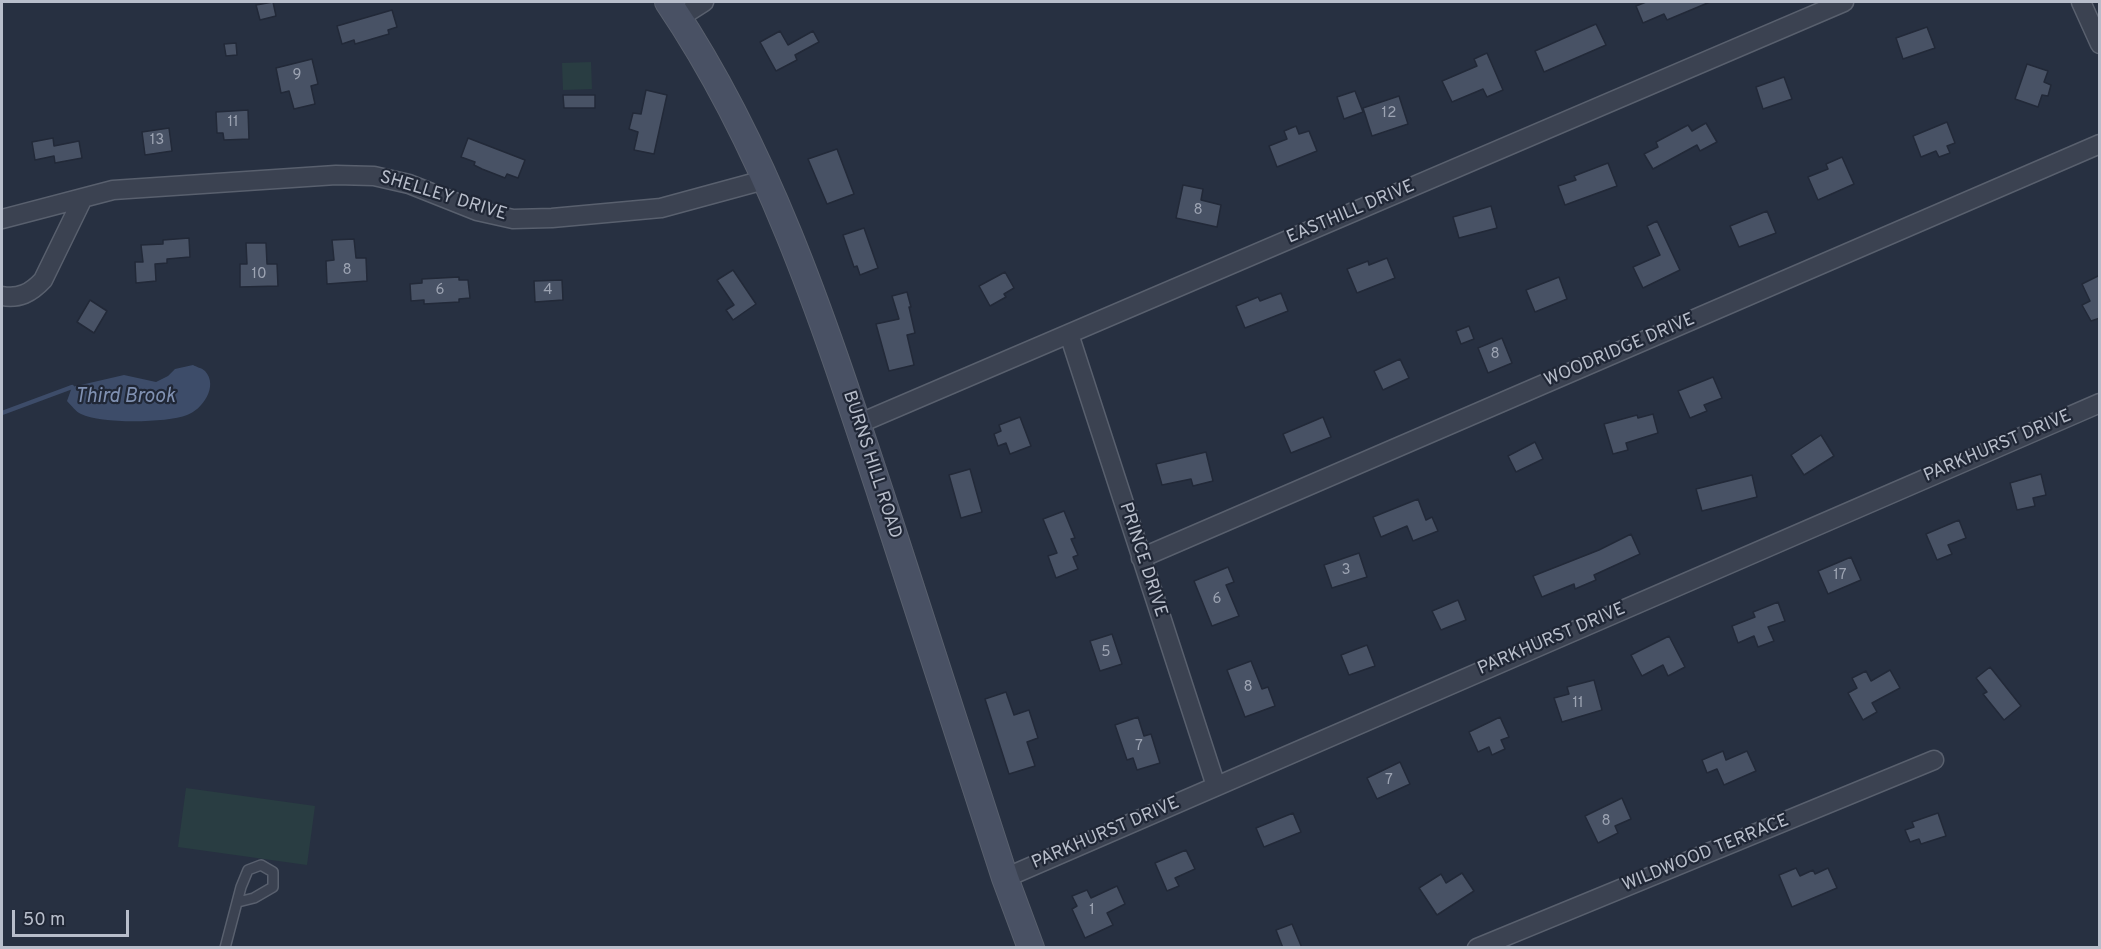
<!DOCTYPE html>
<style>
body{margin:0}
#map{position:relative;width:2101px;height:949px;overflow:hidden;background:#273041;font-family:Overpass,sans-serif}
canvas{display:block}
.frame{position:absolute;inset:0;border:3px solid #b8becb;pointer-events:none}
.scale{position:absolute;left:12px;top:910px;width:117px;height:27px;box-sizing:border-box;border:3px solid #b8becb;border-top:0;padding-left:8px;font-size:18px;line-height:21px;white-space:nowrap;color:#b8becb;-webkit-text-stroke:4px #202736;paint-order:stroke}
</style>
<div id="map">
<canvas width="2101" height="949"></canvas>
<div class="frame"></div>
<div class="scale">50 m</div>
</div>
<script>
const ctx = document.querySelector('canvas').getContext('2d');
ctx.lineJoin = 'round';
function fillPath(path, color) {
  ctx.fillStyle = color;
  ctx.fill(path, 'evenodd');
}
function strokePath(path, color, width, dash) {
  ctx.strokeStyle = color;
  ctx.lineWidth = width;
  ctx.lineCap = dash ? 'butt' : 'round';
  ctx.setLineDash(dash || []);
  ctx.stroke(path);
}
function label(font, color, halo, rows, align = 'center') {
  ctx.font = font + ' Overpass,sans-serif';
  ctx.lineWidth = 4.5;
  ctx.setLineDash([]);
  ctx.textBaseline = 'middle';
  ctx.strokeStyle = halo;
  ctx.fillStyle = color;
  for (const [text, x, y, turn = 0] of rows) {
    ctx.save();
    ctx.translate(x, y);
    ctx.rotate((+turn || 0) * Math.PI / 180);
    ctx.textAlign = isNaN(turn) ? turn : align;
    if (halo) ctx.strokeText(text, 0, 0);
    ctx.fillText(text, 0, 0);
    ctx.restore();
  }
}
const green = new Path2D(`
 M 591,62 L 592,89 L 563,90 L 562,63 Z
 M 186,788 L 315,806 L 307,865 L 178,847 Z`);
const water = new Path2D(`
 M 193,365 C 196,367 202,368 205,371 C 219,386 202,410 187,415 C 166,423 101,424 81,414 C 76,412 71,405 67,401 L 72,387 L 124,375 L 156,382 L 168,376 L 175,369 Z`);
const stream = new Path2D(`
 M 2,413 L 72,387`);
const building = new Path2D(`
 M 273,2 L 276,16 L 260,20 L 256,5 Z
 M 1646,2 L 1710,2 L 1667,20 L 1664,14 L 1643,23 L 1636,6 Z
 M 392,10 L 397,27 L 388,30 L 389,34 L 355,44 L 354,40 L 342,44 L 337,26 Z
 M 1596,24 L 1606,45 L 1544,72 L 1535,51 Z
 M 1927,27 L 1935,48 L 1903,59 L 1896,38 Z
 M 780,31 L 788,45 L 813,31 L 819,42 L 795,55 L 797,60 L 776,71 L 760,42 Z
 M 236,43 L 237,55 L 226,56 L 224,44 Z
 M 1487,53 L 1503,90 L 1487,97 L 1483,89 L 1452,102 L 1442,81 L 1477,66 L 1474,59 Z
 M 312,59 L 318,84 L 311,86 L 315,104 L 294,109 L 289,91 L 281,93 L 276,68 Z
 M 2027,64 L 2048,71 L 2044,82 L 2051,85 L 2048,96 L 2042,95 L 2038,107 L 2015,99 Z
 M 1784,77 L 1792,99 L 1763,109 L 1756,87 Z
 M 646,90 L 667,95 L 654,154 L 634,150 L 638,132 L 629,129 L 633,113 L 641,114 Z
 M 1355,91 L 1363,112 L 1344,119 L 1337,97 Z
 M 563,95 L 595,95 L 595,108 L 564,108 Z
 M 1399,96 L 1408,124 L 1372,136 L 1363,108 Z
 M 248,110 L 249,139 L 224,140 L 223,133 L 217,133 L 216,112 Z
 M 1947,122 L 1955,143 L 1947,146 L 1950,153 L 1939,157 L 1936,151 L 1921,157 L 1913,136 Z
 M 1706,123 L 1717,142 L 1700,151 L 1697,145 L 1653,169 L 1644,154 L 1658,147 L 1656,142 L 1688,125 L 1692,131 Z
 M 1296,126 L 1299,134 L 1309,131 L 1317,151 L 1277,167 L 1269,146 L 1287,139 L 1284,131 Z
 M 169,128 L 172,151 L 145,155 L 142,132 Z
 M 53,138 L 54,146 L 79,141 L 82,158 L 55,163 L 54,156 L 35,160 L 32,142 Z
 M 468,138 L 525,160 L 518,178 L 507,174 L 505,178 L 482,169 L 474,165 L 475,162 L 461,157 Z
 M 837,149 L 854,194 L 827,204 L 808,159 Z
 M 1842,157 L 1854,184 L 1818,200 L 1808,177 L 1828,169 L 1826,164 Z
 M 1608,163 L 1617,186 L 1565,205 L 1558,186 L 1576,180 L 1574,176 Z
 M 1183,185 L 1203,189 L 1201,200 L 1221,205 L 1217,227 L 1176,218 Z
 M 1491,206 L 1497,228 L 1459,238 L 1453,217 Z
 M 1767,211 L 1776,233 L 1739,247 L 1730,226 Z
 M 1657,221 L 1680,270 L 1643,288 L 1633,267 L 1660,255 L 1647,226 Z
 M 864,228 L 878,268 L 860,275 L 857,266 L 854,267 L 843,235 Z
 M 189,238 L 190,257 L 167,259 L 167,263 L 155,264 L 156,281 L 136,283 L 135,262 L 143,262 L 141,245 L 163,244 L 163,240 Z
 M 354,239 L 356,258 L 366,258 L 367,281 L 327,284 L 326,261 L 334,260 L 332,240 Z
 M 246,243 L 266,243 L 267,264 L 277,264 L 278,286 L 240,287 L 240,264 L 247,264 Z
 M 1387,258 L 1395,278 L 1357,293 L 1347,269 L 1368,261 L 1369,265 Z
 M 733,270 L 756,304 L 733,320 L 726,310 L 734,305 L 717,280 Z
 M 1005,272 L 1014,288 L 1004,294 L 1006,297 L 990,306 L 979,286 Z
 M 2100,275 L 2100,318 L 2091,321 L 2082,305 L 2090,301 L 2082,284 Z
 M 459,277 L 459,280 L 468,280 L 470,298 L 459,299 L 459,302 L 424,304 L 424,300 L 411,301 L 410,284 L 422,283 L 422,279 Z
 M 1559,277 L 1567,299 L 1535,312 L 1526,290 Z
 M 562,280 L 563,300 L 535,302 L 534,281 Z
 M 907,292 L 911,307 L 909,307 L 915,333 L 907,335 L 914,365 L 889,371 L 876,324 L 899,319 L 892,296 Z
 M 1281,293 L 1288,311 L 1245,328 L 1236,306 L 1258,297 L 1260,301 Z
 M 90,300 L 107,311 L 94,333 L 77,322 Z
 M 1469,326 L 1474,339 L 1461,344 L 1456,331 Z
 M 1502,338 L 1512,363 L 1488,373 L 1478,348 Z
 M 1400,359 L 1409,378 L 1383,390 L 1374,371 Z
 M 1713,377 L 1722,398 L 1704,405 L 1707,411 L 1690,418 L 1678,391 Z
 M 1653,414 L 1658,433 L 1626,443 L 1628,450 L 1613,454 L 1604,424 L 1637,415 L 1638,418 Z
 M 1020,417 L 1031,446 L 1010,454 L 1006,443 L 998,446 L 994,434 L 1001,431 L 999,425 Z
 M 1323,417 L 1331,437 L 1291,453 L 1283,434 Z
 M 1821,435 L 1834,456 L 1804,475 L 1791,455 Z
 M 1535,442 L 1543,459 L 1516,472 L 1508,456 Z
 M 1206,452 L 1213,481 L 1193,486 L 1191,479 L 1162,485 L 1156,464 Z
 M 970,469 L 982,512 L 961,518 L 949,475 Z
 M 2041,474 L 2046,495 L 2033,498 L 2035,506 L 2017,510 L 2010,483 Z
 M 1752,475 L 1757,497 L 1702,511 L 1696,489 Z
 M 1418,499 L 1426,520 L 1432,517 L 1438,531 L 1413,541 L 1407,526 L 1381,537 L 1373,517 Z
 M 1064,511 L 1075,538 L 1071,539 L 1078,555 L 1073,557 L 1078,569 L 1056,578 L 1048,556 L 1057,553 L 1043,519 Z
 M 1959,520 L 1966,538 L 1948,545 L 1952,554 L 1937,560 L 1926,534 Z
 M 1631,534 L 1640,554 L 1594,575 L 1596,580 L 1575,589 L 1574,584 L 1542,597 L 1533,576 L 1599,550 Z
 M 1359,553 L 1367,577 L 1332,588 L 1324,565 Z
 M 1851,557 L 1861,580 L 1828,594 L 1818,571 Z
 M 1228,567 L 1234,582 L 1226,585 L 1239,616 L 1212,626 L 1194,581 Z
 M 1458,600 L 1466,620 L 1441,630 L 1432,611 Z
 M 1778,602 L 1785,621 L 1768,627 L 1774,641 L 1758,647 L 1754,636 L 1738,643 L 1732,626 L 1755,617 L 1753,612 Z
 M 1112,634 L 1122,664 L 1100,671 L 1090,641 Z
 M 1669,636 L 1685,667 L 1668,676 L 1663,665 L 1642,676 L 1631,655 Z
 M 1367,645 L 1375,666 L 1349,675 L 1341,655 Z
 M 1251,661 L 1262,689 L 1268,687 L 1275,706 L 1245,717 L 1227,670 Z
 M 1990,667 L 2021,706 L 2004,720 L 1983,694 L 1987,692 L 1976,678 Z
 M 1890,670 L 1900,688 L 1872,703 L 1877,712 L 1863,720 L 1848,693 L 1857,688 L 1852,678 L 1866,671 L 1871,681 Z
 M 1594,680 L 1602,710 L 1562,722 L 1554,698 L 1569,694 L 1567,687 Z
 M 1006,692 L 1014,715 L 1029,710 L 1038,738 L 1027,742 L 1035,766 L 1009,774 L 985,699 Z
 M 1138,717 L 1144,736 L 1151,734 L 1160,763 L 1137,770 L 1133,758 L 1127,760 L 1115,725 Z
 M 1500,717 L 1509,737 L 1501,740 L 1505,749 L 1492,755 L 1489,747 L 1478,752 L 1469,732 Z
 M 1723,751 L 1726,760 L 1747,751 L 1756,771 L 1724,785 L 1717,769 L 1707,773 L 1702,760 Z
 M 1400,762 L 1410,784 L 1377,799 L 1367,778 Z
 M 1622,798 L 1631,819 L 1615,826 L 1618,833 L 1598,843 L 1585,816 Z
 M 1293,813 L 1301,832 L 1264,847 L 1256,828 Z
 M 1938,813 L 1946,836 L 1921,844 L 1919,839 L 1910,842 L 1905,830 L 1914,827 L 1912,822 Z
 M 1186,850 L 1195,869 L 1175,878 L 1179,886 L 1167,891 L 1155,863 Z
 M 1796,868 L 1800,876 L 1813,870 L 1815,874 L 1828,868 L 1837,888 L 1792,907 L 1779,875 Z
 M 1462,873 L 1474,891 L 1437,915 L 1419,888 L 1441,874 L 1446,883 Z
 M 1117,886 L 1125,904 L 1107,913 L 1113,925 L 1085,938 L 1072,909 L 1077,906 L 1072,896 L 1087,890 L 1091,898 Z
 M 1292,924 L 1302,948 L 1283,948 L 1276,930 Z`);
const lane = new Path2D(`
 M 225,948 L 241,887 L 248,870 L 261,865 L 273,872 L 273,887 L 254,898 L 238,902`);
const street = new Path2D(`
 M 2081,2 L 2100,44
 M 679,18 L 704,2
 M 2,219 L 113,190 L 336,175 L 374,176 L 409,184 L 477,211 L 513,219 L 552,218 L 661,208 L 764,180
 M 2,296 C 19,299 31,293 43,280 L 83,198
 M 1069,334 L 1216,786
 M 858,424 L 1844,2
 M 1141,558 L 2100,144
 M 1005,878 L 2100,403
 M 1477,948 L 1934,760`);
const secondary = new Path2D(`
 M 668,2 C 769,151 825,325 881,495 C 922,623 964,750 1005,878 L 1031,948`);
const numberNames = [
 ["9",297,76],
 ["12",1389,114],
 ["11",233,123],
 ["13",157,141],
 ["8",1198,211],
 ["8",347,271],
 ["10",259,275],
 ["6",440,291],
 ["4",548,291],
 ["8",1495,355],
 ["3",1346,571],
 ["17",1840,576],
 ["6",1217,600],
 ["5",1106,653],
 ["8",1248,688],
 ["11",1578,704],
 ["7",1139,747],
 ["7",1389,781],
 ["8",1606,822],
 ["1",1092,911]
];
const streetNames = [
 ["SHELLEY DRIVE",443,197,17],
 ["EASTHILL DRIVE",1351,213,-23],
 ["WOODRIDGE DRIVE",1620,351,-23],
 ["PARKHURST DRIVE",1998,447,-23],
 ["BURNS HILL ROAD",871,465,72],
 ["PRINCE DRIVE",1142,560,72],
 ["PARKHURST DRIVE",1552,640,-23],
 ["PARKHURST DRIVE",1106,834,-23],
 ["WILDWOOD TERRACE",1706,854,-22]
];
const waterNames = [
 ["Third Brook",125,398]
];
fillPath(green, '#293d42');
fillPath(water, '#3d4c69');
strokePath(stream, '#3d4c69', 4.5);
fillPath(building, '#485265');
strokePath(building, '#222938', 1.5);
strokePath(lane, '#59606e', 12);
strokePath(street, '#59606e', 21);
strokePath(secondary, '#59606e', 28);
strokePath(lane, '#3b4251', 9);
strokePath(street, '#3b4251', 18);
strokePath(secondary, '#495164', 26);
label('15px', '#9ca3b2', null, numberNames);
label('18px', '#b8becb', '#202736', streetNames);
label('italic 20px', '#8091b2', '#202736', waterNames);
</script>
